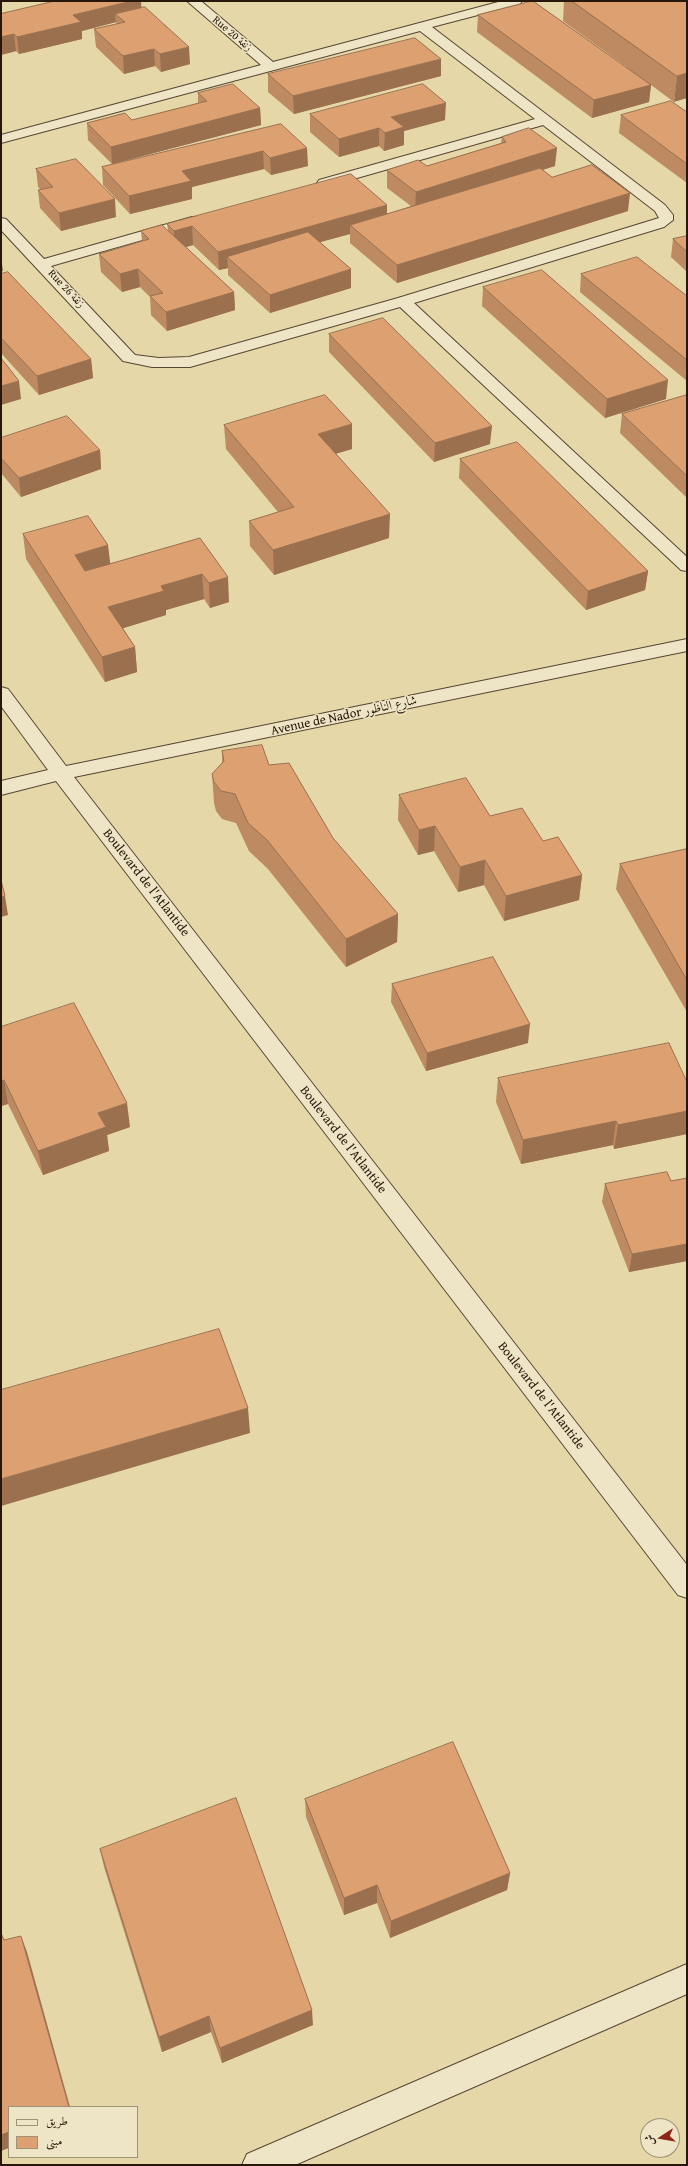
<!DOCTYPE html>
<meta charset="utf-8">
<style>
body{margin:0}
#map{position:relative;width:688px;height:2166px;overflow:hidden;background:#e5d7a8;font-family:"Gentium Book Plus",Amiri,serif}
canvas{display:block}
.frame{position:absolute;inset:0;border:2px solid #27160a;pointer-events:none}
.legend{position:absolute;left:8px;top:2106px;width:130px;height:52px;box-sizing:border-box;background:#eee5c6;border:1px solid #9e927b;margin:0;padding:5px 7px;list-style:none;font-size:12px;color:#27160a}
.legend li{display:flex;align-items:center;gap:8px;height:20px}
.legend b{width:20px;border:1px solid #9e927b}
.north{position:absolute;left:640px;top:2118px;width:40px;height:40px;box-sizing:border-box;background:#eee5c6;border:1px solid #9e927b;border-radius:50%;rotate:258deg;font-size:11px;font-weight:700;line-height:16px;text-align:center;color:#27160a}
.north::after{content:'';display:block;margin:auto;width:14px;height:18px;background:#8f2418;clip-path:polygon(50% 0,100% 100%,50% 72%,0 100%)}
</style>
<div id="map">
<canvas width="688" height="2166"></canvas>
<div class="frame"></div>
<ul class="legend">
<li><b style="height:5px;background:#eee5c6"></b>طريق</li>
<li><b style="height:11px;background:#dca071"></b>مبنى</li>
</ul>
<div class="north">ش</div>
</div>
<script>
const ctx = document.querySelector('canvas').getContext('2d');
ctx.lineJoin = 'round';
function strokePath(path, color, width, dash) {
  ctx.strokeStyle = color;
  ctx.lineWidth = width;
  ctx.lineCap = dash ? 'butt' : 'round';
  ctx.setLineDash(dash || []);
  ctx.stroke(path);
}
function fillPath(path, color) {
  ctx.fillStyle = color;
  ctx.fill(path, 'evenodd');
}
function label(font, color, halo, rows, align = 'center') {
  ctx.font = font + ' "Gentium Book Plus",Amiri,serif';
  ctx.lineWidth = 3;
  ctx.setLineDash([]);
  ctx.textBaseline = 'middle';
  ctx.strokeStyle = halo;
  ctx.fillStyle = color;
  for (const [text, x, y, turn = 0] of rows) {
    ctx.save();
    ctx.translate(x, y);
    ctx.rotate((+turn || 0) * Math.PI / 180);
    ctx.textAlign = isNaN(turn) ? turn : align;
    if (halo) ctx.strokeText(text, 0, 0);
    ctx.fillText(text, 0, 0);
    ctx.restore();
  }
}
const minor = new Path2D(`
 M 187,1 L 201,1 L 273,62 L 502,1 L 522,1 L 520,4 L 432,27 L 665,205 L 673,215 L 673,220 L 664,227 L 414,303 L 687,557 L 687,571 L 681,570 L 400,307 L 190,367 L 152,367 L 123,361 L 1,230 L 1,218 L 6,219 L 44,259 L 192,217 L 202,217 L 204,220 L 202,223 L 51,266 L 135,355 L 159,358 L 189,357 L 398,298 L 659,218 L 655,211 L 543,125 L 329,186 L 319,186 L 317,183 L 319,180 L 535,119 L 420,31 L 1,143 L 1,135 L 261,65 Z
 M 687,639 L 687,651 L 74,777 L 687,1565 L 687,1598 L 678,1595 L 56,781 L 1,795 L 1,781 L 48,770 L 1,706 L 1,687 L 8,689 L 66,766 Z
 M 687,1964 L 687,1994 L 295,2165 L 242,2165 L 247,2154 Z`);
const wall = new Path2D(`
 M 55,1 L 141,1 L 141,8 L 190,64 L 161,72 L 155,66 L 124,74 L 96,47 L 94,29 L 116,24 L 116,22 L 82,31 L 82,39 L 19,54 L 16,51 L 1,55 L 1,14 Z
 M 564,1 L 687,1 L 674,102 L 651,85 L 649,102 L 592,118 L 477,32 L 478,15 L 628,68 L 563,21 Z
 M 268,74 L 441,76 L 294,114 L 268,92 Z
 M 198,93 L 260,108 L 261,125 L 112,164 L 88,140 L 87,123 L 132,120 L 198,103 Z
 M 687,112 L 687,183 L 619,133 L 621,115 Z
 M 310,114 L 445,120 L 404,131 L 404,145 L 384,151 L 379,146 L 339,157 L 310,132 Z
 M 281,124 L 308,166 L 271,175 L 264,169 L 192,187 L 192,199 L 130,214 L 103,185 L 102,167 Z
 M 502,137 L 555,166 L 542,170 L 552,177 L 628,211 L 397,283 L 350,243 L 350,234 L 319,242 L 351,269 L 351,288 L 270,313 L 228,275 L 228,268 L 219,270 L 193,245 L 186,247 L 234,292 L 235,310 L 167,331 L 151,315 L 150,297 L 140,287 L 122,292 L 101,272 L 99,254 L 142,241 L 141,231 L 168,230 L 167,224 L 387,214 L 411,206 L 387,188 L 387,170 L 427,166 L 501,143 Z
 M 36,169 L 116,217 L 61,231 L 40,208 L 38,190 L 41,190 L 38,187 Z
 M 687,236 L 687,272 L 671,257 L 673,239 Z
 M 1,274 L 91,359 L 93,378 L 39,395 L 1,353 Z
 M 581,274 L 687,296 L 687,381 L 580,292 Z
 M 483,287 L 666,399 L 605,418 L 482,306 Z
 M 329,334 L 490,444 L 434,462 L 329,352 Z
 M 687,395 L 687,498 L 620,433 L 622,414 Z
 M 224,425 L 352,449 L 335,454 L 389,538 L 274,575 L 250,546 L 249,521 L 278,512 L 226,449 Z
 M 1,438 L 100,450 L 101,469 L 21,497 L 1,473 Z
 M 460,459 L 648,571 L 645,590 L 586,610 L 459,478 Z
 M 23,534 L 110,564 L 200,538 L 229,602 L 210,608 L 204,599 L 166,610 L 166,615 L 123,628 L 135,647 L 137,672 L 105,682 L 26,559 Z
 M 222,751 L 269,765 L 398,914 L 397,942 L 346,967 L 268,869 L 249,851 L 236,823 L 222,819 L 216,811 L 214,803 L 212,774 L 222,763 Z
 M 399,795 L 490,816 L 543,841 L 582,875 L 579,900 L 504,921 L 484,885 L 458,892 L 434,851 L 418,855 L 398,820 Z
 M 687,849 L 687,1012 L 616,889 L 620,864 Z
 M 392,984 L 528,1043 L 426,1071 L 391,1002 Z
 M 1,1027 L 130,1127 L 107,1135 L 109,1151 L 43,1175 L 8,1104 L 1,1106 Z
 M 498,1078 L 687,1082 L 687,1134 L 614,1149 L 613,1145 L 521,1164 L 496,1102 Z
 M 687,1178 L 687,1261 L 629,1272 L 602,1202 L 605,1184 L 671,1181 Z
 M 305,1799 L 510,1873 L 507,1890 L 390,1938 L 377,1903 L 344,1915 L 306,1817 Z
 M 100,1849 L 313,2025 L 222,2063 L 211,2032 L 162,2052 L 104,1867 Z`);
const shadedWall = new Path2D(`
 M 132,1 L 141,1 L 142,16 L 115,14 L 116,22 L 82,31 L 82,39 L 19,54 L 17,37 L 73,15 Z
 M 14,34 L 16,51 L 1,55 L 1,37 Z
 M 189,47 L 190,64 L 161,72 L 160,54 Z
 M 154,49 L 155,66 L 124,74 L 123,56 Z
 M 441,59 L 441,76 L 294,114 L 293,96 Z
 M 687,73 L 687,98 L 674,102 L 677,76 Z
 M 651,85 L 649,102 L 592,118 L 594,100 Z
 M 446,103 L 445,120 L 404,131 L 404,145 L 384,151 L 385,133 L 391,117 Z
 M 260,108 L 261,125 L 112,164 L 111,147 Z
 M 379,128 L 379,146 L 339,157 L 339,139 Z
 M 307,148 L 308,166 L 271,175 L 270,158 Z
 M 557,148 L 555,166 L 415,210 L 416,192 Z
 M 263,151 L 264,169 L 192,187 L 192,199 L 130,214 L 129,196 L 182,171 Z
 M 630,193 L 628,211 L 397,283 L 397,265 Z
 M 115,199 L 116,217 L 61,231 L 59,213 Z
 M 387,205 L 387,223 L 350,225 L 350,234 L 237,265 L 227,257 L 228,268 L 219,270 L 218,252 Z
 M 192,226 L 193,245 L 175,250 L 174,231 Z
 M 1,257 L 3,271 L 1,271 Z
 M 138,269 L 140,287 L 122,292 L 120,274 Z
 M 351,269 L 351,288 L 270,313 L 270,295 Z
 M 234,292 L 235,310 L 167,331 L 166,312 Z
 M 91,359 L 93,378 L 39,395 L 37,376 Z
 M 668,380 L 666,399 L 605,418 L 607,399 Z
 M 19,381 L 21,399 L 1,405 L 1,386 Z
 M 352,424 L 352,449 L 318,459 L 318,434 Z
 M 492,426 L 490,444 L 434,462 L 435,443 Z
 M 100,450 L 101,469 L 21,497 L 19,478 Z
 M 390,514 L 389,538 L 274,575 L 273,550 Z
 M 108,545 L 111,570 L 78,580 L 75,555 Z
 M 648,571 L 645,590 L 586,610 L 588,591 Z
 M 202,574 L 204,599 L 166,610 L 166,615 L 111,632 L 108,607 L 161,586 Z
 M 228,577 L 229,602 L 210,608 L 209,583 Z
 M 135,647 L 137,672 L 105,682 L 102,657 Z
 M 435,826 L 434,851 L 418,855 L 419,830 Z
 M 485,860 L 484,885 L 458,892 L 460,867 Z
 M 582,875 L 579,900 L 504,921 L 506,896 Z
 M 5,896 L 8,915 L 1,917 L 1,897 Z
 M 398,914 L 397,942 L 346,967 L 346,939 Z
 M 530,1024 L 528,1043 L 426,1071 L 427,1053 Z
 M 4,1080 L 8,1104 L 1,1106 L 1,1081 Z
 M 127,1103 L 130,1127 L 107,1135 L 109,1151 L 43,1175 L 38,1151 L 98,1113 Z
 M 687,1111 L 687,1134 L 614,1149 L 618,1125 Z
 M 616,1121 L 613,1145 L 521,1164 L 523,1140 Z
 M 687,1244 L 687,1261 L 629,1272 L 632,1254 Z
 M 248,1408 L 250,1433 L 1,1506 L 1,1479 Z
 M 510,1873 L 507,1890 L 390,1938 L 391,1921 Z
 M 377,1885 L 377,1903 L 344,1915 L 344,1898 Z
 M 21,1936 L 27,1952 L 70,2107 L 69,2107 Z
 M 312,2010 L 313,2025 L 222,2063 L 220,2048 Z
 M 209,2016 L 211,2032 L 162,2052 L 159,2037 Z
 M 9,2132 L 9,2148 L 1,2151 L 1,2135 Z`);
const building = new Path2D(`
 M 55,1 L 132,1 L 73,15 L 81,22 L 17,37 L 14,34 L 1,37 L 1,14 Z
 M 533,1 L 651,85 L 594,100 L 478,15 Z
 M 572,1 L 687,1 L 687,73 L 677,76 Z
 M 145,7 L 189,47 L 160,54 L 154,49 L 123,56 L 94,29 L 125,22 L 115,14 Z
 M 415,38 L 441,59 L 293,96 L 268,74 Z
 M 233,84 L 260,108 L 111,147 L 87,123 L 125,113 L 132,120 L 207,101 L 198,93 Z
 M 423,84 L 446,103 L 391,117 L 404,127 L 385,133 L 379,128 L 339,139 L 310,114 Z
 M 671,101 L 687,112 L 687,164 L 621,115 Z
 M 281,124 L 307,148 L 270,158 L 263,151 L 182,171 L 191,181 L 129,196 L 102,167 Z
 M 529,128 L 557,148 L 416,192 L 387,170 L 418,160 L 427,166 L 506,142 L 502,137 Z
 M 76,159 L 115,199 L 59,213 L 38,190 L 53,187 L 36,169 Z
 M 592,165 L 630,193 L 397,265 L 350,225 L 540,168 L 552,177 Z
 M 351,174 L 387,205 L 218,252 L 192,226 L 174,231 L 167,224 Z
 M 162,225 L 234,292 L 166,312 L 150,296 L 163,293 L 138,269 L 120,274 L 99,254 L 149,239 L 141,231 Z
 M 308,232 L 351,269 L 270,295 L 227,257 Z
 M 687,236 L 687,252 L 673,239 Z
 M 637,257 L 687,296 L 687,360 L 581,274 Z
 M 542,270 L 668,380 L 607,399 L 483,287 Z
 M 8,272 L 91,359 L 37,376 L 1,338 L 1,274 Z
 M 383,318 L 492,426 L 435,443 L 329,334 Z
 M 1,358 L 19,381 L 1,386 Z
 M 325,395 L 352,424 L 318,434 L 390,514 L 273,550 L 249,521 L 294,507 L 224,425 Z
 M 687,395 L 687,476 L 622,414 Z
 M 67,416 L 100,450 L 19,478 L 1,458 L 1,438 Z
 M 517,442 L 648,571 L 588,591 L 460,459 Z
 M 88,516 L 108,545 L 75,555 L 85,571 L 200,538 L 228,577 L 209,583 L 202,574 L 161,586 L 164,591 L 108,607 L 135,647 L 102,657 L 23,534 Z
 M 262,745 L 269,765 L 289,763 L 333,838 L 398,914 L 346,939 L 267,840 L 248,823 L 235,794 L 221,791 L 214,782 L 212,774 L 224,761 L 222,751 Z
 M 466,778 L 490,816 L 522,808 L 543,841 L 558,837 L 582,875 L 506,896 L 485,860 L 460,867 L 435,826 L 419,830 L 399,795 Z
 M 687,849 L 687,980 L 620,864 Z
 M 1,880 L 5,896 L 1,897 Z
 M 493,957 L 530,1024 L 427,1053 L 392,984 Z
 M 74,1003 L 127,1103 L 98,1113 L 106,1127 L 38,1151 L 4,1080 L 1,1081 L 1,1027 Z
 M 669,1043 L 687,1082 L 687,1111 L 618,1125 L 616,1121 L 523,1140 L 498,1078 Z
 M 667,1172 L 671,1181 L 687,1178 L 687,1244 L 632,1254 L 605,1184 Z
 M 219,1329 L 248,1408 L 1,1479 L 1,1390 Z
 M 453,1742 L 510,1873 L 391,1921 L 377,1885 L 344,1898 L 305,1799 Z
 M 236,1798 L 312,2010 L 220,2048 L 209,2016 L 159,2037 L 100,1849 Z
 M 1,1933 L 4,1940 L 21,1936 L 69,2107 L 9,2107 L 9,2132 L 1,2135 Z`);
const farStreetnames = [
 ["Rue 20 زنقة",232,34,40],
 ["Rue 26 زنقة",66,289,47]
];
const streetNames = [
 ["Avenue de Nador شارع الناظور",344,716,-12],
 ["Boulevard de l'Atlantide",146,883,52],
 ["Boulevard de l'Atlantide",343,1140,52],
 ["Boulevard de l'Atlantide",541,1396,52]
];
strokePath(minor, '#564632', 2);
fillPath(minor, '#eee5c6');
fillPath(wall, '#bd8a61');
fillPath(shadedWall, '#9a704f');
fillPath(building, '#dca071');
strokePath(building, '#9a704f', 1);
label('11px', '#27160a', '#eee5c6', farStreetnames);
label('13px', '#27160a', '#eee5c6', streetNames);
</script>
